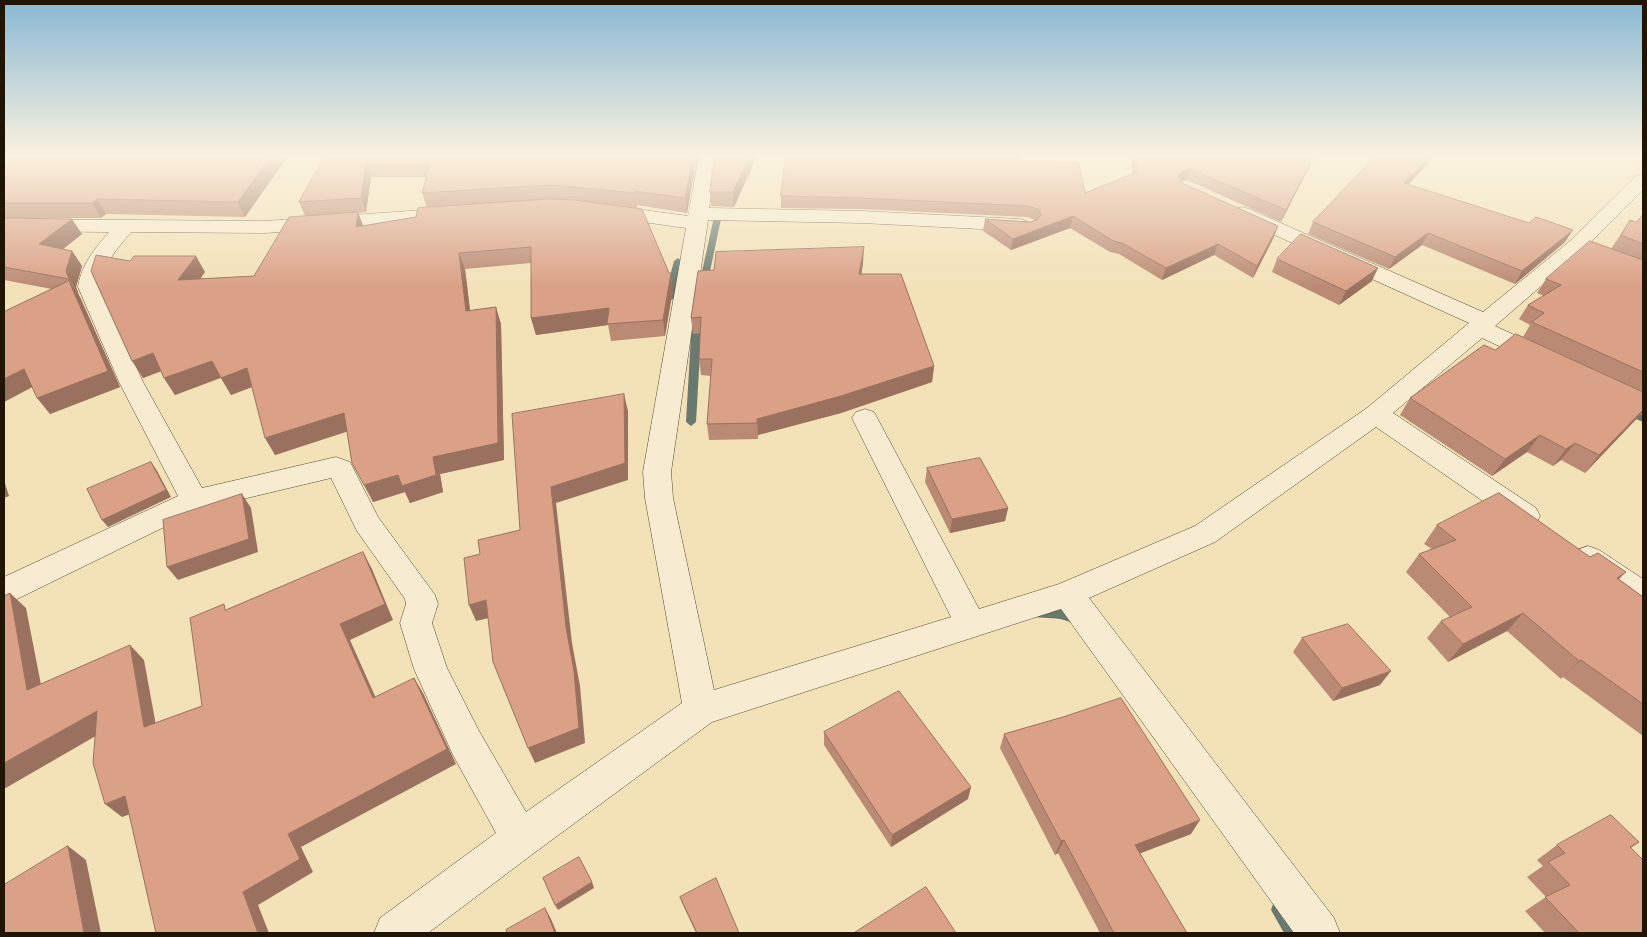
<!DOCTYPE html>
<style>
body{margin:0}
#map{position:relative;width:1647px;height:937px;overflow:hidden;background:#f3e2b8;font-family:"Old Standard TT",serif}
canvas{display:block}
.frame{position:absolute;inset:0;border:5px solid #201405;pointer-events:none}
</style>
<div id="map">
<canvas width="1647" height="937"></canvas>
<div class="frame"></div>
</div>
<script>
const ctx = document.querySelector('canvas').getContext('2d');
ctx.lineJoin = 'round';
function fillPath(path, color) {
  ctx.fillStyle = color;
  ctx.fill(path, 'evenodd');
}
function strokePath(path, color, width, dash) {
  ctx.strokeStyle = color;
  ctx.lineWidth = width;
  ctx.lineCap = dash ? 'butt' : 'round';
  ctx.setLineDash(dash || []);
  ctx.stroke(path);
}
const stream = new Path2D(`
 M 714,217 L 721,219 L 709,276 L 705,279 L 701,276 Z
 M 678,258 L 682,261 L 674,298 L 672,300 L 666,300 L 664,298 L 674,261 Z
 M 697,315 L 702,318 L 696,422 L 691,426 L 686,422 L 692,318 Z
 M 1626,408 L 1643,415 L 1643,422 L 1622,413 L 1621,411 L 1622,409 Z
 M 1036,607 C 1049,607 1079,608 1086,621 L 1084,625 C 1076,627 1072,622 1064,620 C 1054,617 1042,619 1031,616 L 1029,612 L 1031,608 Z
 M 1279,902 L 1285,904 L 1301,933 L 1284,933 L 1271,910 L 1273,904 Z`);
const minor = new Path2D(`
 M 699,156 L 717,156 L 709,208 L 862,211 L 1020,219 L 1027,221 L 1030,225 L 1027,229 L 1020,231 L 862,223 L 708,220 L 671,472 L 673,498 L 714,690 L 951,617 L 852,418 L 856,412 L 865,409 L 874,412 L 979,609 L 1059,584 L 1195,526 L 1367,408 L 1469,323 L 1235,217 L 1232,213 L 1235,209 L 1242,207 L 1249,209 L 1483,312 L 1570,241 L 1636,176 L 1643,174 L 1643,190 L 1584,249 L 1495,326 L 1549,351 L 1552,356 L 1549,361 L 1540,363 L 1531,361 L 1482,338 L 1393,413 L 1536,508 L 1540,516 L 1536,524 L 1526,527 L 1516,524 L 1376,427 L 1215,542 L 1089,598 L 1334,918 L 1340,933 L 1294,933 L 1061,609 L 712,722 L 534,853 L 428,933 L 374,933 L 380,918 L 496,833 L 453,755 L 414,669 L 400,623 L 406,604 L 405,599 L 357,531 L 331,478 L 201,509 L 15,600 L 4,603 L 4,577 L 178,496 L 119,382 L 78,287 C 81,265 95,248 109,232 L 4,231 L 4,219 L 265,221 L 452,208 L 459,210 L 462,214 L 459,218 L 452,220 L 265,233 L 131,232 C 117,249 103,264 100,287 L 143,382 L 202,488 L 336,457 L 350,462 L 378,517 L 435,595 L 438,604 L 432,623 L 447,668 L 479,731 L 526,812 L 682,703 L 645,498 L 643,472 L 686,228 L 607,217 L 600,215 L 597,211 L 600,207 L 607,205 L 688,216 Z
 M 1630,156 L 1643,156 L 1643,163 L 1633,160 Z
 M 1588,546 L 1599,550 L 1643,579 L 1643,608 L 1632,604 L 1577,566 L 1573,558 L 1577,550 Z`);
const wall = new Path2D(`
 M 4,156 L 288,156 L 245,217 L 106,214 L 101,218 L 4,218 Z
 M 325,156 L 697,156 L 687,213 L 637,205 L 637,208 L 614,205 L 673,289 L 665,336 L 611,341 L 608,325 L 536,335 L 531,318 L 531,263 L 465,269 L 470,310 L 501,324 L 504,460 L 440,474 L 443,492 L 410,503 L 405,492 L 373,502 L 347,431 L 275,455 L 252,387 L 231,395 L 221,378 L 175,395 L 164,378 L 161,371 L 143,378 L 130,261 L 205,272 L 200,279 L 254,276 L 305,216 L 299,202 ZM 371,177 L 427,177 L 422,193 L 427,208 L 416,217 L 363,226 L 358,213 L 366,212 Z
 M 757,156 L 734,207 L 711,206 L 710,192 Z
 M 1130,156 L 1315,156 L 1281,222 L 1187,180 L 1181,182 L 1274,237 L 1253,278 L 1214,255 L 1162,280 L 1119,254 L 1110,252 L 1070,228 L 1011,250 L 983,231 L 985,219 L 1030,222 L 1035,220 L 1027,217 L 862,209 L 781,208 L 781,196 L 1019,160 L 1085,193 L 1133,174 Z
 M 1376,156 L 1435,156 L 1408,185 L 1565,242 L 1515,284 L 1422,245 L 1389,269 L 1308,234 L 1313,222 Z
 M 1643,215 L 1643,392 L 1523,337 L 1530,325 L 1519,319 L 1528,305 L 1544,296 L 1537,293 L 1546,279 L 1611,249 L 1630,220 L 1636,222 Z
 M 4,218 L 82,234 L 63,249 L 72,251 L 82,266 L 76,287 L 79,295 L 120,387 L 50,414 L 32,387 L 4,402 L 4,312 L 52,289 L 4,280 Z
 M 1277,259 L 1372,281 L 1339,305 L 1272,272 Z
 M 863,263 L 861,274 L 934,366 L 932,382 L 841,413 L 758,435 L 758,439 L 709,440 L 707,424 L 711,376 L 701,375 L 699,359 L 700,333 L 693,334 L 691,318 Z
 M 1495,350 L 1643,392 L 1643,412 L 1585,473 L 1561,460 L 1553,466 L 1527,452 L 1492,476 L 1400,415 L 1410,398 Z
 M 927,468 L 1008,508 L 1005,521 L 950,533 L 925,482 Z
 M 1437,525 L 1619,579 L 1643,597 L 1643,736 L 1563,677 L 1561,679 L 1507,631 L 1448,662 L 1427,638 L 1441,621 L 1450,617 L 1406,572 L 1419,554 L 1432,549 L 1424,544 Z
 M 1302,638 L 1380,685 L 1333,701 L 1293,652 Z
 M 824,732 L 968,799 L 891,847 L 824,745 Z
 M 1004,734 L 1191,834 L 1140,853 L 1187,933 L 1100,933 L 1058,853 L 1055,855 L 1000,748 Z
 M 1639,842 L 1631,848 L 1643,933 L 1545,933 L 1525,911 L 1546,897 L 1527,877 L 1543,866 L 1537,860 L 1557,845 Z
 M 680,897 L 739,933 L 696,933 L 682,903 Z`);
const shadedWall = new Path2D(`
 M 271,156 L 288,156 L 245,217 L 238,202 Z
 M 693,156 L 697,156 L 687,213 L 685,198 Z
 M 750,156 L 757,156 L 734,207 L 733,192 Z
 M 1314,156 L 1315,156 L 1281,222 L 1286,210 Z
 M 1430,156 L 1435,156 L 1398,195 L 1404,183 Z
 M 366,163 L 371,177 L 366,212 L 361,198 Z
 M 1190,169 L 1187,180 L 1178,182 L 1178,176 L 1182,171 Z
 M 97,199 L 106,214 L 101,218 L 92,203 Z
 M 358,212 L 364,228 L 356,227 Z
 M 1073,216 L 1070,228 L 1011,250 L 1013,239 Z
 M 72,219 L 82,234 L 49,260 L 39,244 Z
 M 1278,226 L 1274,237 L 1253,278 L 1257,266 Z
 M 1573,230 L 1565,242 L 1515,284 L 1522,271 Z
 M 1428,233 L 1422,245 L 1389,269 L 1395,257 Z
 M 1218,244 L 1214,255 L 1162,280 L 1166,268 Z
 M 864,247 L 863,263 L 859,290 L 859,274 Z
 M 72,251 L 82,266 L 76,287 L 79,295 L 69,279 L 66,271 Z
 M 459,253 L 465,269 L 472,327 L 466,311 Z
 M 196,256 L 205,272 L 188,296 L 178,280 Z
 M 1378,268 L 1372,281 L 1339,305 L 1346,291 Z
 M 671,273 L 673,289 L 665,336 L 663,320 Z
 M 69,281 L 80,297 L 120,387 L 50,414 L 37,398 Z
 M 496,307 L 501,324 L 504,460 L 440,474 L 443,492 L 410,503 L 405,492 L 373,502 L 364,485 L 398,475 L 433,457 Z
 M 609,308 L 608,325 L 536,335 L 531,318 Z
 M 153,353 L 164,370 L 143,378 L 132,361 Z
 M 212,361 L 222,377 L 175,395 L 164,378 Z
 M 934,366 L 932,382 L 841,413 L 758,435 L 757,419 Z
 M 247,368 L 257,385 L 231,395 L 221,378 Z
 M 24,369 L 36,385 L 4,402 L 4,379 Z
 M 624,394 L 628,411 L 628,480 L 556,503 L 572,643 L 580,686 L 585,743 L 535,763 L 528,748 L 551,487 Z
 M 1643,410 L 1643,412 L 1585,473 L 1599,455 Z
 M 344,413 L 352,430 L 275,455 L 265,438 Z
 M 1540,435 L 1527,452 L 1492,476 L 1505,459 Z
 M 1575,443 L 1561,460 L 1553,466 L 1566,449 Z
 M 151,462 L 156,469 L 171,497 L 108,527 L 102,520 Z
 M 4,480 L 9,496 L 4,498 Z
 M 242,494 L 251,508 L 258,552 L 178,580 L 167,567 Z
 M 1008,508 L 1005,521 L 950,533 L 952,519 Z
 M 363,552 L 372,569 L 393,620 L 350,640 L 383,714 L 373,698 L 340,624 Z
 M 1626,572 L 1608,590 L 1617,578 Z
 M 10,593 L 26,608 L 45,705 L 27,690 Z
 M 486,600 L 493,617 L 476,621 L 469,605 Z
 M 1523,613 L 1507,631 L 1448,662 L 1463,644 Z
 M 130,645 L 144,660 L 159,742 L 144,727 Z
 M 1581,660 L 1563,677 L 1561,679 L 1579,661 Z
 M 1391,671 L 1380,685 L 1333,701 L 1342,688 Z
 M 414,678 L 423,693 L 456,764 L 301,847 L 313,872 L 258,905 L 269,933 L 258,933 L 243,892 L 288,834 Z
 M 97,711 L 113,726 L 4,789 L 4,763 Z
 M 971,787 L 968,799 L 891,847 L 892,835 Z
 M 125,796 L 142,810 L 122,817 L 105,804 Z
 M 1200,820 L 1191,834 L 1128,858 L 1135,845 Z
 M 1064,840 L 1058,853 L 1055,855 L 1061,841 Z
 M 68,846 L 86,860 L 101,933 L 84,933 Z
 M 592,882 L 594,888 L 558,910 L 555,905 Z
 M 545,908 L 551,919 L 557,933 L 555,933 Z`);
const building = new Path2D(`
 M 4,156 L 271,156 L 238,202 L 97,199 L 92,203 L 4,203 Z
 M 325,156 L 693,156 L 685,198 L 634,191 L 635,193 L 551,185 L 422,193 L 430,163 L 366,163 L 361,198 L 299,202 Z
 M 715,156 L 750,156 L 733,192 L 710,192 Z
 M 786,156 L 1019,156 L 1019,160 L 1079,163 L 1085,193 L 1137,172 L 1135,156 L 1314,156 L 1286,210 L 1190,169 L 1182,171 L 1178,176 L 1182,183 L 1278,226 L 1257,266 L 1218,244 L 1166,268 L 1122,243 L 1113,241 L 1073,216 L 1013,239 L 985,219 L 1030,222 L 1037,220 L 1041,215 L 1038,209 L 1029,206 L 862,198 L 781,196 Z
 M 1376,156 L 1430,156 L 1404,183 L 1529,223 L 1536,217 L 1573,230 L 1522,271 L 1428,233 L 1395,257 L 1313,222 Z
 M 550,199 L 575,200 L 642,209 L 669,273 L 671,273 L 663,320 L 607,324 L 609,308 L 531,318 L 531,247 L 459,253 L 466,311 L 496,307 L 498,443 L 433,457 L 436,475 L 402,486 L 398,475 L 364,485 L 352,463 L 344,413 L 265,438 L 247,368 L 221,378 L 212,361 L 164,378 L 153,353 L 132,361 L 91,271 L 96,255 L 130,261 L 134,256 L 196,256 L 178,280 L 254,276 L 289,217 L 358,212 L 356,227 L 416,217 L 418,208 Z
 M 1643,215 L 1643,244 L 1621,235 L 1630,220 L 1636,222 Z
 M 4,218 L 72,219 L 39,244 L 72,251 L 66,271 L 69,279 L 4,267 Z
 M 1301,234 L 1378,268 L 1346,291 L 1277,259 Z
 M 1590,241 L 1643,260 L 1643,372 L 1532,322 L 1544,313 L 1528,305 L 1561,285 L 1546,279 Z
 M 864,247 L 859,274 L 901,274 L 934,366 L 841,396 L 757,419 L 757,423 L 707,424 L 712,359 L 699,359 L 701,317 L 691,318 L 698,271 L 714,270 L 716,252 Z
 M 69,281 L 108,371 L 37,398 L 24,369 L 4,379 L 4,312 Z
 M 1516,334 L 1643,392 L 1643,410 L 1599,455 L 1575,443 L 1566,449 L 1540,435 L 1505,459 L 1410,398 L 1484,345 L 1495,350 Z
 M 624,394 L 625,463 L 551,487 L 566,627 L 574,671 L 579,728 L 528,748 L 493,662 L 486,600 L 469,605 L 464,558 L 480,554 L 478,540 L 520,530 L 512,414 Z
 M 980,458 L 1008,508 L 952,519 L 927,468 Z
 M 151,462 L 166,490 L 102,520 L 87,489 Z
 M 1499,493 L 1590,557 L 1598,553 L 1626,572 L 1617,578 L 1643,597 L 1643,704 L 1581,660 L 1579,661 L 1523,613 L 1463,644 L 1441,621 L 1472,607 L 1419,554 L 1456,540 L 1437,525 Z
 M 242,494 L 249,539 L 167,567 L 163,520 Z
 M 363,552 L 385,604 L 340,624 L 373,698 L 414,678 L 447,749 L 288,834 L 300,859 L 243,892 L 258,933 L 156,933 L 125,796 L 105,804 L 93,763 L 97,711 L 4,763 L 4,596 L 10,593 L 27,690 L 130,645 L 144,727 L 202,706 L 190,618 L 224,604 L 225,610 Z
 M 1348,624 L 1391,671 L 1342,688 L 1302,638 Z
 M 899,691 L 971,787 L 892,835 L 824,732 Z
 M 1121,698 L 1200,820 L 1135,845 L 1187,933 L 1114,933 L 1064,840 L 1061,841 L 1004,734 L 1063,717 Z
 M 1611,815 L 1639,842 L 1630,847 L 1643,860 L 1643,933 L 1579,933 L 1545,897 L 1570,885 L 1548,862 L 1565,853 L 1557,845 Z
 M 68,846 L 84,933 L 4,933 L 4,885 Z
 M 579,857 L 592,882 L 555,905 L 543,878 Z
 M 716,878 L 739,933 L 697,933 L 680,897 Z
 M 926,887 L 956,933 L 854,933 Z
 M 545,908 L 555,933 L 507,933 L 506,930 Z`);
fillPath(stream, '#6a796e');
strokePath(minor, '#554832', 1);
fillPath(minor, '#f7ecd1');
fillPath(wall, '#bb8a74');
fillPath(shadedWall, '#99715e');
fillPath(building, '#daa187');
strokePath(building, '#99715e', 1);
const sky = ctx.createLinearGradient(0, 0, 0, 288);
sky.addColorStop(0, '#89b8d3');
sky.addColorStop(0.54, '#faf2df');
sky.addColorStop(1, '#faf2df00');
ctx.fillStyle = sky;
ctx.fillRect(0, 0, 1647, 288);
</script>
